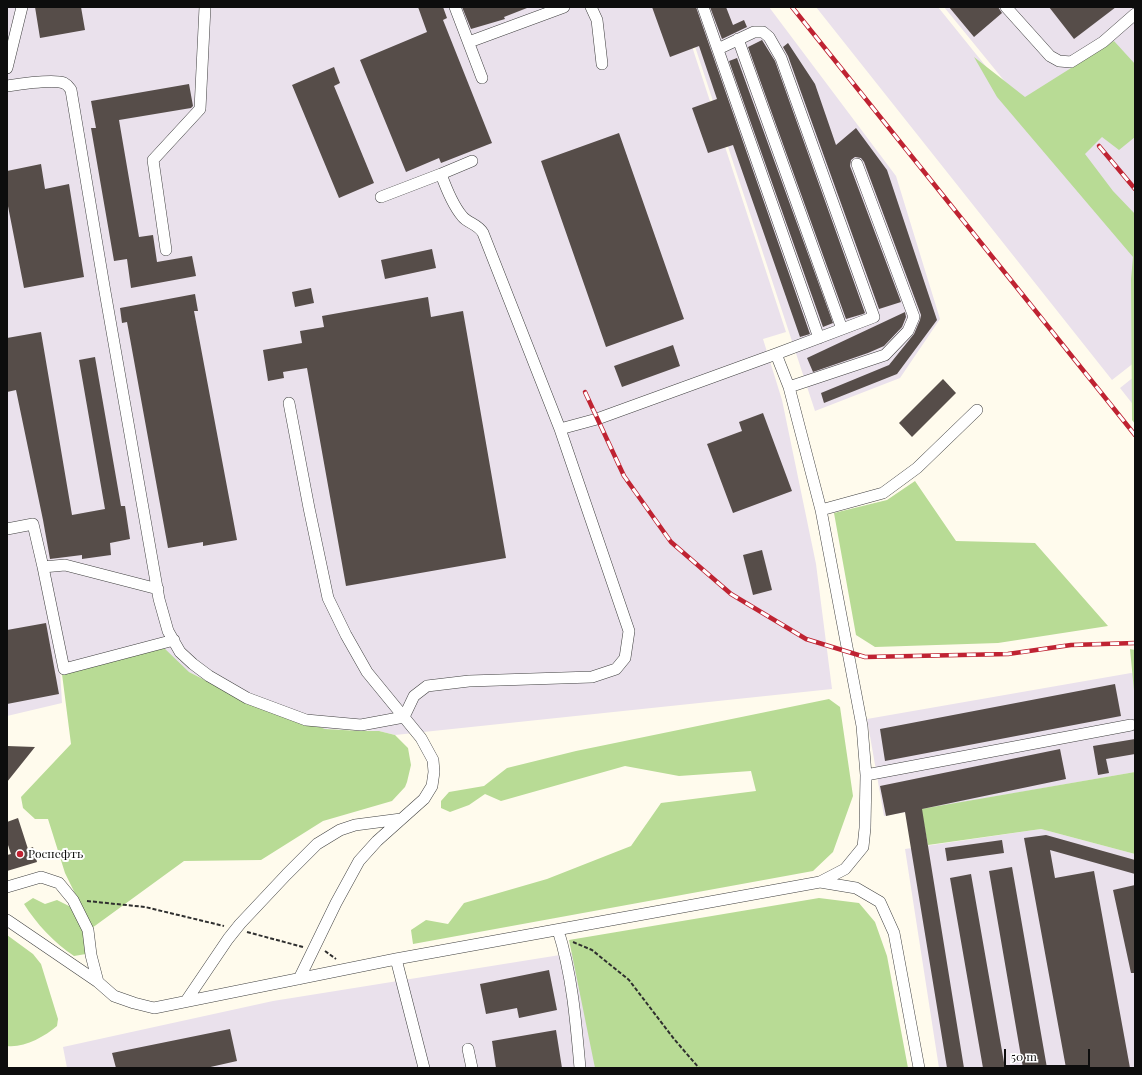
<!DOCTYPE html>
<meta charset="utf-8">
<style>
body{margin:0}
#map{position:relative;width:1142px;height:1075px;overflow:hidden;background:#fffbed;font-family:"Playfair Display",serif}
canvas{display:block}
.frame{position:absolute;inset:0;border:8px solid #0d0d0d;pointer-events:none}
.scale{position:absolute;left:1004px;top:1049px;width:86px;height:18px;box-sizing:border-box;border:2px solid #0d0d0d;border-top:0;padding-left:5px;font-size:12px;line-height:14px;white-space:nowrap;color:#0d0d0d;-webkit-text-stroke:3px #fff;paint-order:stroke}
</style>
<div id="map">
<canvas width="1142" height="1075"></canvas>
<div class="frame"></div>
<div class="scale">50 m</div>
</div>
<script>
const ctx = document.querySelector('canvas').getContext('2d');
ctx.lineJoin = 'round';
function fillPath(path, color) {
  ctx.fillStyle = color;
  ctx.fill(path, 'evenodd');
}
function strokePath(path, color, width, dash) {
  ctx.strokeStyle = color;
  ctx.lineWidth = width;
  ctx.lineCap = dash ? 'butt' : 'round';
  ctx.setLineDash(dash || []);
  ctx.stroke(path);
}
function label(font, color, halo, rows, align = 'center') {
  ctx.font = font + ' "Playfair Display",serif';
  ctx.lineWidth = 4;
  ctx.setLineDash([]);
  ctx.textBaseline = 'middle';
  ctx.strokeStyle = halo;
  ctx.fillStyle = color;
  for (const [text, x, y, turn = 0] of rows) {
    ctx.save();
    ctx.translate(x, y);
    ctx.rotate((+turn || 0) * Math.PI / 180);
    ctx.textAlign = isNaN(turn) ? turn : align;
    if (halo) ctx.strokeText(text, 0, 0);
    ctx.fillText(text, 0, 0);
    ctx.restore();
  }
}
const industrial = new Path2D(`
 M 7,7 L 679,7 L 786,332 L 763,339 L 782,400 L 816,564 L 832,689 L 395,735 L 379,731 L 325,729 L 240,698 L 189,672 L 60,670 L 62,703 L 7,716 Z
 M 682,7 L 769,7 L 896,176 L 940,319 L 900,378 L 815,411 Z
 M 816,7 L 938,7 L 1135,251 L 1135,362 L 1112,380 Z
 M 944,7 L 1135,7 L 1135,241 Z
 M 1135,376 L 1135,407 L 1120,388 Z
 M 1131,673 L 1135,674 L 1135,772 L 884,816 L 867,719 Z
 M 1041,829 L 1135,854 L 1135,1068 L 939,1068 L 905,849 Z
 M 585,951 L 610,1068 L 67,1068 L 63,1047 L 273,1001 Z`);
const forest = new Path2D(`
 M 1114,41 L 1135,64 L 1135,137 L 1119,150 L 1102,137 L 1085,154 L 1113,191 L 1135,214 L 1135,424 L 1132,420 L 1131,279 L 1133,257 L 997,97 L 974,57 L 1025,97 Z
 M 915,481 L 956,541 L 1035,543 L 1108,626 L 998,643 L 875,647 L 856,635 L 834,513 L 887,500 Z
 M 163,647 L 189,672 L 240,698 L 325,729 L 360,731 L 379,731 L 395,735 L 408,748 L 411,765 L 407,782 L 405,787 L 392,801 L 323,821 L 261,860 L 184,861 L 92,928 L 65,873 L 48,819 L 35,819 L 23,808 L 21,797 L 71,744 L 62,674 Z
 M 1130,649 L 1135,650 L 1135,701 Z
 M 829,699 L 840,707 L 853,796 L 833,852 L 813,871 L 413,944 L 411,930 L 426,920 L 448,924 L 464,903 L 547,879 L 631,846 L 661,803 L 756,791 L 751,771 L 679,776 L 625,766 L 501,801 L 485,794 L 469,805 L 450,812 L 441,808 L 441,801 L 449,792 L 484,786 L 507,768 L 576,751 Z
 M 1135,772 L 1135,854 L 1041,829 L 928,845 L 921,809 Z
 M 33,898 L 45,904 L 57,900 L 69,906 L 79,916 L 85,928 L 86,954 L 74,956 C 54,943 36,923 24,904 Z
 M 819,898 L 859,903 L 875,922 L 887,956 L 908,1068 L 595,1068 L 569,940 Z
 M 7,935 L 33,954 L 41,964 L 58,1019 L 57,1026 C 44,1037 24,1048 7,1046 Z`);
const building = new Path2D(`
 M 35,7 L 81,7 L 85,30 L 40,38 Z
 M 418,7 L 443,7 L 447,18 L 443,20 L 492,143 L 441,163 L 439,158 L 406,172 L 360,60 L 427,32 Z
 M 462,7 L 527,7 L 527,8 L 504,17 L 505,19 L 471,29 Z
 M 652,7 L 696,7 L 810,334 L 800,337 L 733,145 L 708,153 L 692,108 L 717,99 L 699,46 L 670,57 Z
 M 710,7 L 726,7 L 733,25 L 744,20 L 747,27 L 722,39 Z
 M 949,7 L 998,7 L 1002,13 L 974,37 Z
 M 1049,7 L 1116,7 L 1074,39 Z
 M 762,40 L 775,61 L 865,313 L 863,314 L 846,319 L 748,47 Z
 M 788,43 L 815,84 L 836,145 L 856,128 L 887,170 L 937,320 L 897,374 L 824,403 L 821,393 L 889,365 L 914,334 L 920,320 L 921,315 L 864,162 L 861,158 L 855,157 L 851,160 L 850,166 L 901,302 L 879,309 L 788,56 L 783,47 Z
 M 737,58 L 833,323 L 823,327 L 729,61 Z
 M 334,67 L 340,83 L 334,86 L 374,183 L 339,198 L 292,85 Z
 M 189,84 L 193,106 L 191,108 L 119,120 L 139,237 L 153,235 L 157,262 L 192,256 L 196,276 L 131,288 L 127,259 L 114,261 L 91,128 L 96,128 L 91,101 Z
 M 619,133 L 684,319 L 606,347 L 541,161 Z
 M 41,164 L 45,189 L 69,184 L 84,277 L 24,288 L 7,201 L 7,171 Z
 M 432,249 L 436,268 L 385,279 L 381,260 Z
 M 311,288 L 314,303 L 295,307 L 292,292 Z
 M 195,294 L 198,311 L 194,311 L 237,540 L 203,546 L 203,542 L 168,548 L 127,322 L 122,323 L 120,308 Z
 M 428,297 L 431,317 L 463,311 L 506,558 L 346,586 L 307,368 L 283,372 L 284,378 L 268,381 L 263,350 L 302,343 L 300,331 L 324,327 L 322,316 Z
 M 905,312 L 906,317 L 902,327 L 884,346 L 868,353 L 813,372 L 807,358 Z
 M 41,332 L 72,515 L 105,509 L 79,360 L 95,357 L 121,506 L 125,506 L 130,539 L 110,543 L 111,555 L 82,559 L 82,555 L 50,559 L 43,520 L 16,390 L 7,392 L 7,338 Z
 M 673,345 L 680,366 L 622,387 L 614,366 Z
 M 943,379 L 956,393 L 912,437 L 899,423 Z
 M 763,413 L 792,491 L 733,513 L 707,444 L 742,431 L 739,422 Z
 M 762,550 L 772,590 L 753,595 L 743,555 Z
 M 46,623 L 59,694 L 7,704 L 7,630 Z
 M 1115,684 L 1121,716 L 885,761 L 880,729 Z
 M 1135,739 L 1135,754 L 1106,759 L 1109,773 L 1098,775 L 1093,746 Z
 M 7,746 L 35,747 L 7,782 Z
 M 1060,749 L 1066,779 L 922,809 L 964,1068 L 947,1068 L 905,812 L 886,816 L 880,786 Z
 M 18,818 L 28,849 L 33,847 L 37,862 L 7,871 L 7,855 L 11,854 L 7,842 L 7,822 Z
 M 1046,835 L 1135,860 L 1135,874 L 1050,850 L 1055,878 L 1094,871 L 1130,1068 L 1066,1068 L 1024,838 Z
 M 1002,840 L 1004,853 L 947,861 L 945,848 Z
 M 1012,867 L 1047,1068 L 1023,1068 L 989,871 Z
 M 971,874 L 1005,1068 L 983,1068 L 950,878 Z
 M 1135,885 L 1135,973 L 1131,973 L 1113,890 Z
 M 549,970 L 557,1010 L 519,1018 L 517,1008 L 486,1014 L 480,984 Z
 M 230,1029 L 237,1061 L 206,1068 L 116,1068 L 112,1053 Z
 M 556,1030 L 562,1068 L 496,1068 L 492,1041 Z`);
const path = new Path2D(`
 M 87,901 L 145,907 L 224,926
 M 247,932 L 303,947
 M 573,942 L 592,950 L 629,980 L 674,1039 L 699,1068
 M 325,951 L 336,959`);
const minor = new Path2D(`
 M 455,7 L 482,78
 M 591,7 L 597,20 L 602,64
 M 703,7 L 819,338
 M 1006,7 L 1050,56 L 1059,61 L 1071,62 L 1103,42 L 1135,14
 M 738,39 L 842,329
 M 469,42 L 564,7
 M 7,68 L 22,7
 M 7,86 C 20,84 53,79 64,83 C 68,85 69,87 71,90 L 104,286 L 159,599 L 168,631 L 180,652 L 193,664 L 209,676 L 247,698 L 306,720 L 361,725 L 404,717 L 414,696 L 427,686 L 469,681 L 592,677 L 616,669 L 625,658 L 629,631 L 560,429 L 483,233 C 478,224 467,223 462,216 C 452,204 446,188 441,174 L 381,197
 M 441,174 L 472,161
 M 166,250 L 153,160 L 200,109 L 205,7
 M 789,387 L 885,355 L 908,331 L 914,317 L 857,164
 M 289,403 L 309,508 L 328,598 L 346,635 L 367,672 L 421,738 L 433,760 L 434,772 L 432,786 L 424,799 L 377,841 L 359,861 L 336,903 L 299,979
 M 560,429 L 597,419 L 776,354 L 874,317 L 781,58 L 769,37 L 763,32 L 754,32 L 718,49
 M 821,510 L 883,493 L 917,468 L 977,410
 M 7,529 L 33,524 L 43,567 L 64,669 L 174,640
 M 43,567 L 65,565 L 158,589
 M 866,775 L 1131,725
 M 820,882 L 856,888 L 880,902 L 894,933 L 919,1068
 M 7,887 L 41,877 L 59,883 L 73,900 L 88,930 L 91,955 L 98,982
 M 7,920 L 98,982 L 114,996 L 134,1003 L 154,1008 L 396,959 L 820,882 L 845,869 L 863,847 L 865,828 L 866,775 L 862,726 L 821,510 L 789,387 L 776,354
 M 558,930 C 572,974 576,1022 580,1068
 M 396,959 L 424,1068
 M 186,1001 L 228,939 L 240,924 L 287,874 L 317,844 L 340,830 L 355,825 L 401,819
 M 468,1049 L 472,1068`);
const rail = new Path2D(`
 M 792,7 L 1135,435
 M 1099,146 L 1135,189
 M 585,392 L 624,476 L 671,542 L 731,594 L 806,639 L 865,657 L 1008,654 L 1071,645 L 1135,643`);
const markers = [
 [20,854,4,"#bf2332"]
];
const poiNames = [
 ["Роснефть",28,854]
];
fillPath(industrial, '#eae1ec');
fillPath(forest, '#b8db95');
fillPath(building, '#564d49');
strokePath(minor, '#404040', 12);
strokePath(path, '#2f2f2f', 2, [4, 2]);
strokePath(minor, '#fff', 11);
strokePath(rail, '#bf2332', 4.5);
strokePath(rail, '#fff', 3, [9]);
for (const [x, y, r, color] of markers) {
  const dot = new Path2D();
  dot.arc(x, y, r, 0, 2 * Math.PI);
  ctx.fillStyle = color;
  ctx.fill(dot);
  strokePath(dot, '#fff', 1.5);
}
label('12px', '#0d0d0d', '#fff', poiNames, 'left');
</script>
